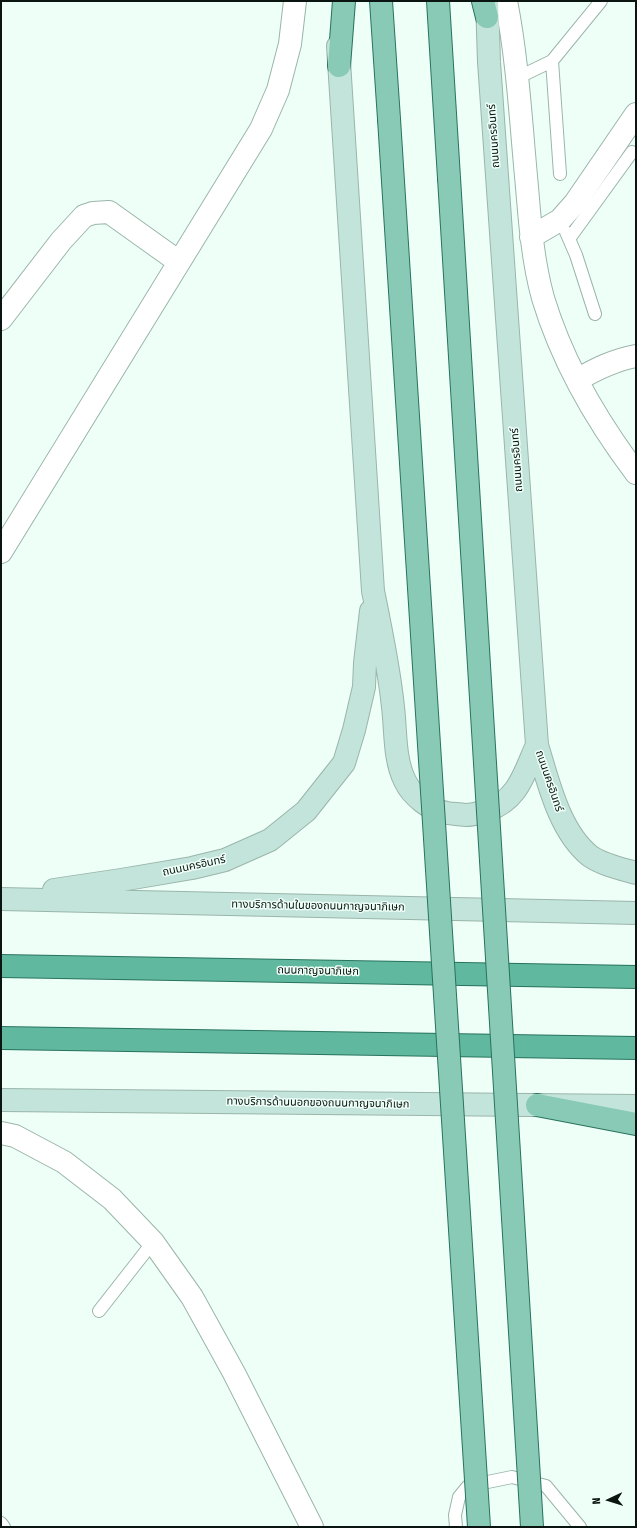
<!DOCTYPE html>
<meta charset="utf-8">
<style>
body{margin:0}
#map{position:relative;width:637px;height:1528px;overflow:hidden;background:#eefff8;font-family:"Fira Sans Condensed",sans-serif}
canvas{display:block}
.frame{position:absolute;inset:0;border:2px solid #0a1411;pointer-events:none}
.north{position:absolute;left:589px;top:1480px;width:40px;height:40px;-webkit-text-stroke:3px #eefff8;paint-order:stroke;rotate:266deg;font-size:11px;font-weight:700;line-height:16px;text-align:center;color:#0a1411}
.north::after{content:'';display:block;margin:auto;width:14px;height:18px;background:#0a1411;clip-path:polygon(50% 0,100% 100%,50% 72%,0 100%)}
</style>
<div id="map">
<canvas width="637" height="1528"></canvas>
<div class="frame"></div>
<div class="north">N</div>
</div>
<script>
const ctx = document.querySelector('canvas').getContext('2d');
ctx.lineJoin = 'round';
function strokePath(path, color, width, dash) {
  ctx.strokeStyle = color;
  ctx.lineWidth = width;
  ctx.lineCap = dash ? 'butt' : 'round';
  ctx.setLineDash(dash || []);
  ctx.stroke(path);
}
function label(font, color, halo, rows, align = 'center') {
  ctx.font = font + ' "Fira Sans Condensed","Noto Sans Thai",sans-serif';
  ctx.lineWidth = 3;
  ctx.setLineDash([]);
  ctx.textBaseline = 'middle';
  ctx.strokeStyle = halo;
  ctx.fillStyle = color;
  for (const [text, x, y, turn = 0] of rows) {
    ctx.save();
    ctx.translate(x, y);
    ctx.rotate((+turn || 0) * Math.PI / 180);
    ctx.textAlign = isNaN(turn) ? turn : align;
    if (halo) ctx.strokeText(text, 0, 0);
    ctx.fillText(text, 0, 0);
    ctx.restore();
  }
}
const service = new Path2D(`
 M 552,61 L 560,174
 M 517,78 L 552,61 L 601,1
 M 566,232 L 576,255 L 595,314
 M 569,239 L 632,152
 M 99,1311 L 153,1242
 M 1,1523 L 4,1527
 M 456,1527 L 455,1515 L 459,1497 L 468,1486 L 512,1477 L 546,1486 L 580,1527`);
const minor = new Path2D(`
 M 506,1 C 518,62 521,125 527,187 C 530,224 533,262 543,298 C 562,361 596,420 636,473
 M 531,237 L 560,220 L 575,203 L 636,114
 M 1,319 L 61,241 L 84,216 L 93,213 L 109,212 L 179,262
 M 577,380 C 596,369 614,360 636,356
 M 1,552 L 261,129 L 278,90 L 290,44 L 295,1
 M 1,1133 L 15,1136 L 64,1162 L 112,1199 L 153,1242 L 192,1297 L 234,1373 L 312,1527`);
const secondary = new Path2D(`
 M 487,1 L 489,62 L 537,745 C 548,781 559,831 590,856 C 603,865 622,869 636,873
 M 338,46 L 373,591 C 381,630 389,668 393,707 C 396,732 394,759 405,781 C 412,796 431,811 447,813 C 453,814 459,814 465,815 C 473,815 479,813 486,811 C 519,800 524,773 537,745
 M 54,890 L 121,880 L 192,868 L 225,860 L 270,840 L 306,811 L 344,763 L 354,730 L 364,687 L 365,663 L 371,611
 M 1,899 L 636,913
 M 1,1100 L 636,1106`);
const primary = new Path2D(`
 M 381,1 L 389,119
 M 438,1 L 449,178
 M 483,1 L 487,17
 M 339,66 L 344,1
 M 537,1105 L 636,1124`);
const trunk = new Path2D(`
 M 1,966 L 636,977
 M 1,1038 L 636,1048`);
const primaryBridge = new Path2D(`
 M 389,119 L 479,1527
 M 449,178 L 532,1527`);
const streetNames = [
 ["ถนนนครอินทร์",494,136,-94],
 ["ถนนนครอินทร์",517,460,-94],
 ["ถนนนครอินทร์",549,781,71],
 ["ถนนนครอินทร์",194,866,-12],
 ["ทางบริการด้านในของถนนกาญจนาภิเษก",318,906,1],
 ["ถนนกาญจนาภิเษก",318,971,1],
 ["ทางบริการด้านนอกของถนนกาญจนาภิเษก",318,1103,1]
];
strokePath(service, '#9ab5aa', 14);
strokePath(minor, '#9ab5aa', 24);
strokePath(secondary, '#9ab5aa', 24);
strokePath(primary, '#28735d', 24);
strokePath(trunk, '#28735d', 24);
strokePath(service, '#fff', 12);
strokePath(minor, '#fff', 22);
strokePath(secondary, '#c3e4db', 22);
strokePath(primary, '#88cab6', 22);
strokePath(trunk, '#60b89e', 22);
strokePath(primaryBridge, '#28735d', 24, []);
strokePath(primaryBridge, '#88cab6', 22);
label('11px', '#0a1411', '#eefff8', streetNames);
</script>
